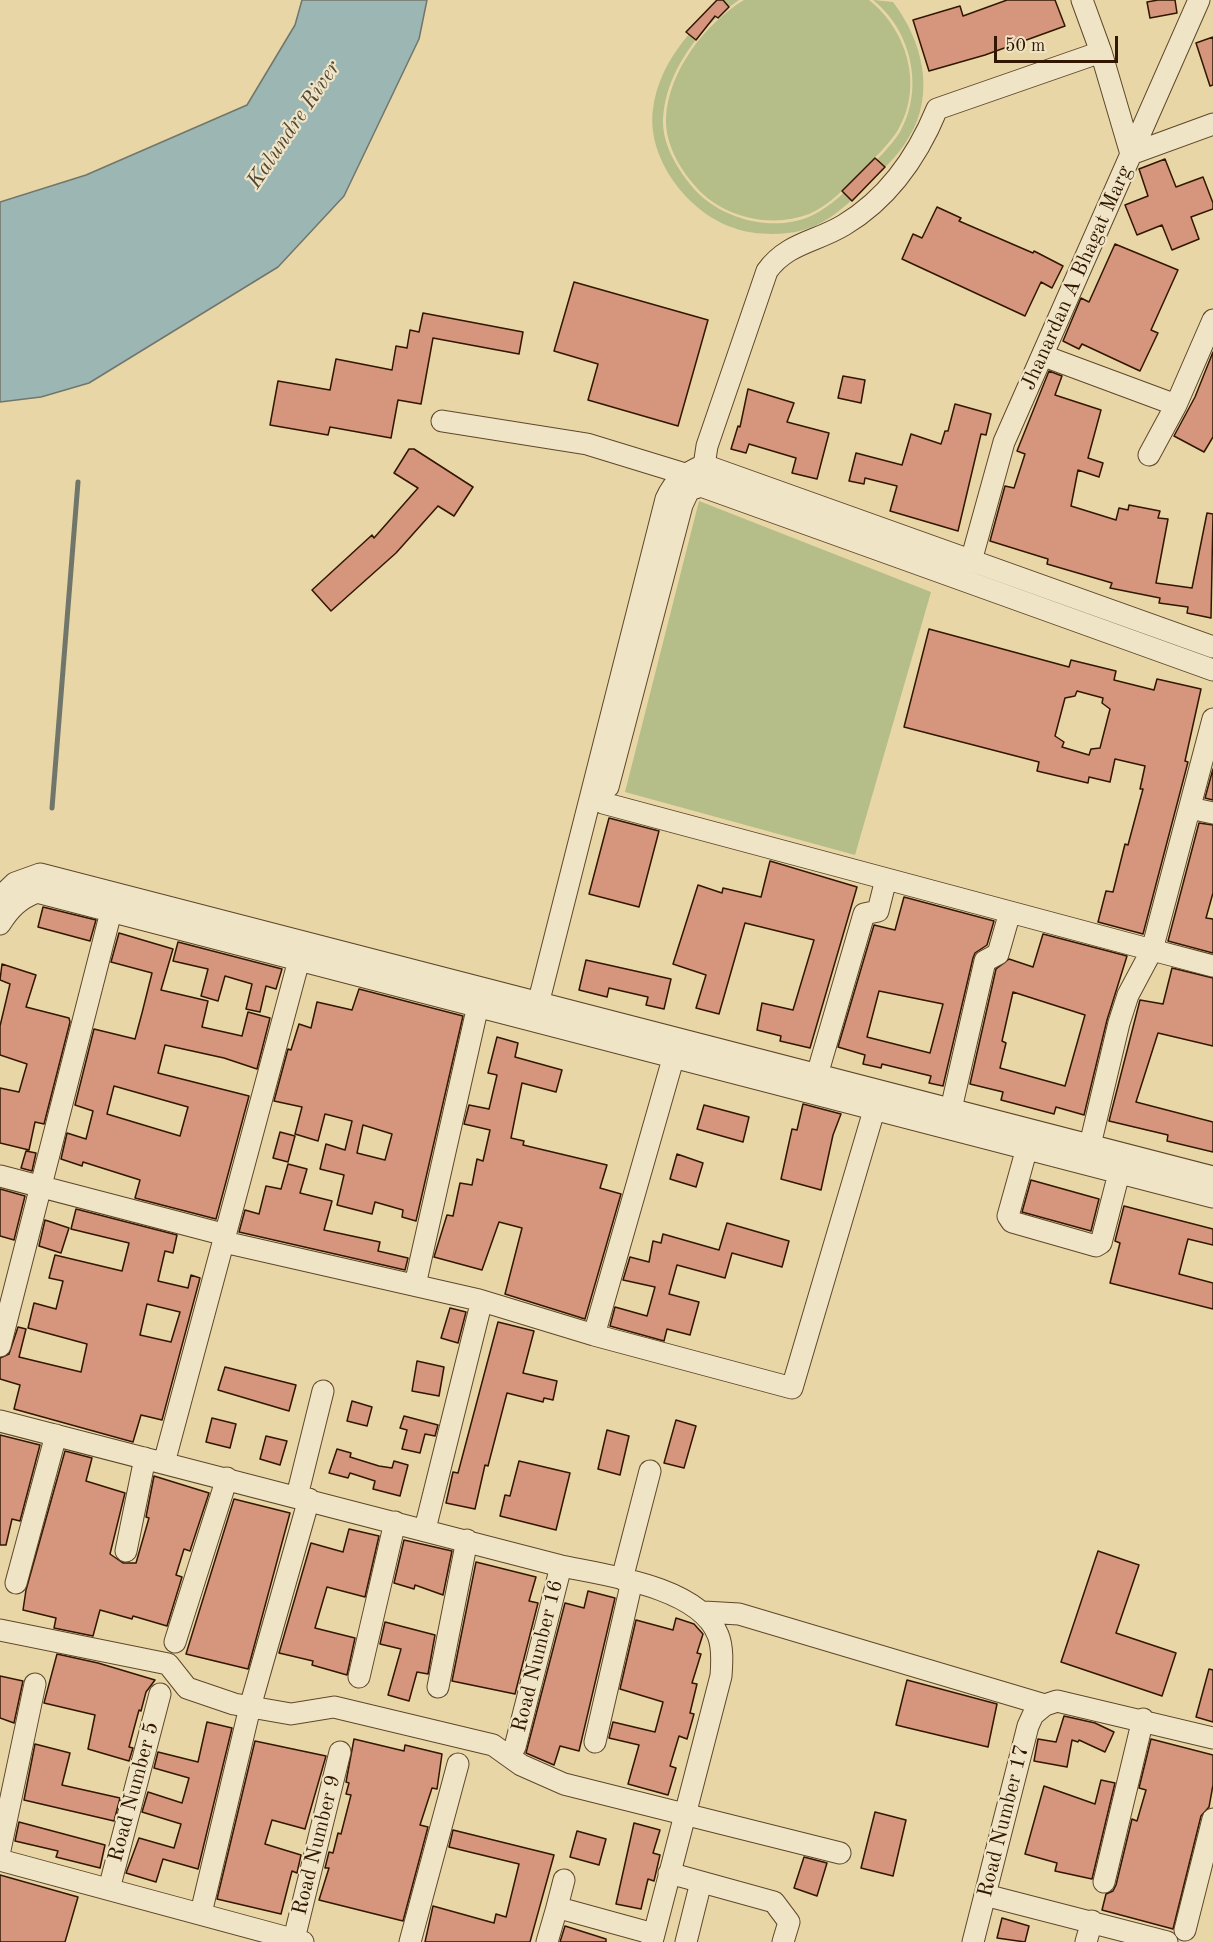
<!DOCTYPE html>
<style>
body{margin:0}
#map{position:relative;width:1213px;height:1942px;overflow:hidden;background:#e8d6a7;font-family:"Old Standard TT",serif}
canvas{display:block}
.scale{position:absolute;left:994px;top:36px;width:124px;height:27px;box-sizing:border-box;border:3px solid #311700;border-top:0;padding-left:8px;font-size:18px;line-height:21px;white-space:nowrap;color:#311700;-webkit-text-stroke:4px #f0e4c6;paint-order:stroke}
</style>
<div id="map">
<canvas width="1213" height="1942"></canvas>
<div class="scale">50 m</div>
</div>
<script>
const ctx = document.querySelector('canvas').getContext('2d');
ctx.lineJoin = 'round';
function fillPath(path, color) {
  ctx.fillStyle = color;
  ctx.fill(path, 'evenodd');
}
function strokePath(path, color, width, dash) {
  ctx.strokeStyle = color;
  ctx.lineWidth = width;
  ctx.lineCap = dash ? 'butt' : 'round';
  ctx.setLineDash(dash || []);
  ctx.stroke(path);
}
function label(font, color, halo, rows, align = 'center') {
  ctx.font = font + ' "Old Standard TT",serif';
  ctx.lineWidth = 4.5;
  ctx.setLineDash([]);
  ctx.textBaseline = 'middle';
  ctx.strokeStyle = halo;
  ctx.fillStyle = color;
  for (const [text, x, y, turn = 0] of rows) {
    ctx.save();
    ctx.translate(x, y);
    ctx.rotate((+turn || 0) * Math.PI / 180);
    ctx.textAlign = isNaN(turn) ? turn : align;
    if (halo) ctx.strokeText(text, 0, 0);
    ctx.fillText(text, 0, 0);
    ctx.restore();
  }
}
const green = new Path2D(`
 M 721,0 L 739,0 C 701,25 665,72 663,119 C 662,145 678,170 694,189 C 721,219 773,233 811,216 C 832,206 848,189 864,172 C 877,160 890,147 900,132 C 925,88 911,30 873,0 L 893,2 C 922,40 936,93 909,137 C 898,157 880,172 864,188 C 842,210 820,230 788,233 C 771,235 750,234 734,228 C 688,213 646,158 653,109 C 659,63 690,31 721,0 Z
 M 744,0 L 869,0 C 907,30 924,86 898,130 C 888,146 874,158 861,171 C 846,187 830,205 809,214 C 771,229 722,217 696,187 C 679,168 665,143 666,118 C 668,71 706,23 744,0 Z
 M 699,501 L 931,592 L 855,855 L 625,792 Z`);
const water = new Path2D(`
 M 302,0 L 427,0 L 419,39 L 344,196 L 278,267 L 89,383 L 41,397 L 0,402 L 0,202 L 86,175 L 247,105 L 295,25 Z`);
const stream = new Path2D(`
 M 52,808 L 78,482`);
const building = new Path2D(`
 M 717,0 L 723,0 L 729,7 L 718,18 L 715,16 L 696,40 L 686,32 Z
 M 1007,0 L 1055,0 L 1065,26 L 985,55 L 929,71 L 913,20 L 960,6 L 963,16 Z
 M 1158,0 L 1175,0 L 1177,13 L 1150,18 L 1147,2 Z
 M 1213,37 L 1213,85 L 1210,86 L 1196,43 Z
 M 875,158 L 885,167 L 852,201 L 842,191 Z
 M 1165,159 L 1176,187 L 1203,177 L 1213,203 L 1213,209 L 1191,217 L 1199,239 L 1172,250 L 1162,225 L 1137,235 L 1125,205 L 1148,196 L 1139,169 Z
 M 937,207 L 961,218 L 959,221 L 1033,253 L 1034,251 L 1063,266 L 1052,288 L 1041,282 L 1025,316 L 902,259 L 913,234 L 922,238 Z
 M 1115,244 L 1178,270 L 1151,330 L 1158,333 L 1140,371 L 1082,344 L 1079,349 L 1063,341 L 1081,298 L 1089,302 Z
 M 574,282 L 708,320 L 678,426 L 588,400 L 598,364 L 554,351 Z
 M 423,313 L 523,332 L 519,354 L 433,338 L 421,404 L 398,400 L 391,438 L 330,427 L 328,435 L 270,425 L 278,381 L 330,390 L 336,359 L 392,370 L 396,346 L 407,348 L 410,330 L 419,332 Z
 M 1213,352 L 1213,437 L 1204,452 L 1174,436 L 1195,397 Z
 M 1049,371 L 1062,376 L 1055,395 L 1101,410 L 1088,458 L 1103,463 L 1099,477 L 1078,470 L 1071,506 L 1116,520 L 1119,508 L 1128,510 L 1129,505 L 1160,511 L 1158,518 L 1168,519 L 1156,583 L 1192,588 L 1207,513 L 1213,514 L 1211,618 L 1187,613 L 1188,607 L 1159,603 L 1160,598 L 1110,588 L 1112,583 L 1047,564 L 1048,559 L 990,541 L 1005,486 L 1014,488 L 1025,454 L 1017,451 Z
 M 843,376 L 865,380 L 861,403 L 838,398 Z
 M 748,389 L 794,403 L 787,422 L 829,433 L 817,479 L 792,473 L 796,458 L 749,444 L 746,453 L 731,449 L 738,426 L 740,427 Z
 M 955,404 L 991,414 L 986,435 L 981,434 L 958,531 L 890,511 L 897,486 L 865,478 L 864,484 L 849,481 L 856,453 L 902,465 L 911,434 L 941,444 L 945,431 L 948,431 Z
 M 409,449 L 414,449 L 473,487 L 454,516 L 438,506 L 396,553 L 331,611 L 312,590 L 372,535 L 374,538 L 418,488 L 394,473 Z
 M 929,629 L 1069,667 L 1071,660 L 1116,671 L 1114,680 L 1154,690 L 1157,679 L 1201,689 L 1185,761 L 1188,762 L 1143,934 L 1098,922 L 1106,891 L 1113,892 L 1125,844 L 1128,845 L 1143,789 L 1140,789 L 1145,766 L 1115,759 L 1110,782 L 1089,777 L 1088,783 L 1037,771 L 1039,762 L 904,727 ZM 1077,691 L 1103,698 L 1102,703 L 1110,709 L 1100,748 L 1091,749 L 1089,755 L 1062,747 L 1064,742 L 1055,736 L 1065,698 L 1075,696 Z
 M 1213,769 L 1213,800 L 1205,798 Z
 M 609,818 L 659,831 L 639,907 L 589,894 Z
 M 1199,823 L 1213,825 L 1213,893 L 1206,918 L 1213,919 L 1213,953 L 1168,941 Z
 M 770,861 L 857,887 L 810,1048 L 780,1041 L 781,1036 L 757,1030 L 762,1003 L 793,1010 L 814,940 L 745,923 L 719,1014 L 696,1008 L 706,975 L 673,964 L 698,885 L 722,893 L 723,888 L 761,897 Z
 M 904,897 L 994,921 L 987,945 L 975,953 L 973,958 L 943,1086 L 929,1083 L 931,1076 L 882,1064 L 881,1068 L 863,1064 L 865,1055 L 838,1047 L 874,925 L 895,930 ZM 879,991 L 943,1004 L 930,1053 L 867,1037 Z
 M 43,907 L 96,920 L 90,941 L 38,927 Z
 M 119,933 L 173,949 L 161,990 L 208,1001 L 202,1027 L 242,1036 L 248,1012 L 270,1018 L 257,1069 L 224,1058 L 165,1045 L 158,1073 L 249,1096 L 216,1219 L 135,1198 L 140,1180 L 83,1162 L 82,1166 L 61,1159 L 67,1133 L 86,1139 L 93,1111 L 75,1105 L 94,1029 L 135,1039 L 142,1013 L 152,973 L 111,962 ZM 114,1086 L 188,1107 L 180,1136 L 107,1114 Z
 M 1043,934 L 1127,956 L 1107,1020 L 1084,1115 L 1056,1107 L 1054,1114 L 1001,1100 L 1003,1092 L 970,1084 L 996,969 L 1009,959 L 1033,967 ZM 1013,992 L 1085,1015 L 1065,1086 L 1000,1068 L 1006,1043 L 1002,1041 Z
 M 178,942 L 282,969 L 276,989 L 266,986 L 260,1012 L 246,1009 L 252,984 L 225,976 L 218,1001 L 201,996 L 208,969 L 173,961 Z
 M 586,960 L 671,979 L 664,1009 L 646,1005 L 648,997 L 609,988 L 607,997 L 579,990 Z
 M 2,964 L 36,975 L 26,1007 L 69,1018 L 70,1022 L 44,1124 L 35,1122 L 29,1150 L 0,1143 L 0,1088 L 19,1092 L 27,1064 L 0,1055 L 0,1026 L 10,984 L 0,980 Z
 M 1172,968 L 1213,978 L 1213,1046 L 1158,1033 L 1136,1102 L 1213,1122 L 1213,1152 L 1167,1141 L 1168,1135 L 1109,1121 L 1140,1000 L 1163,1004 Z
 M 359,989 L 463,1016 L 416,1221 L 402,1217 L 403,1210 L 375,1202 L 372,1214 L 337,1205 L 344,1175 L 320,1169 L 326,1144 L 345,1150 L 352,1121 L 325,1114 L 318,1141 L 295,1134 L 302,1107 L 274,1101 L 288,1049 L 291,1050 L 299,1024 L 311,1028 L 317,1002 L 352,1010 ZM 363,1125 L 392,1134 L 385,1160 L 357,1153 Z
 M 497,1037 L 518,1043 L 515,1057 L 562,1070 L 556,1092 L 522,1083 L 511,1138 L 524,1141 L 523,1145 L 607,1165 L 600,1188 L 621,1194 L 585,1319 L 505,1294 L 522,1228 L 499,1222 L 482,1270 L 434,1257 L 447,1215 L 453,1216 L 460,1183 L 472,1185 L 477,1159 L 483,1161 L 490,1130 L 464,1124 L 469,1105 L 489,1109 L 497,1075 L 488,1073 Z
 M 803,1104 L 841,1114 L 833,1135 L 821,1190 L 781,1179 L 792,1129 L 797,1130 Z
 M 704,1105 L 749,1117 L 743,1142 L 697,1129 Z
 M 280,1132 L 295,1136 L 288,1162 L 273,1158 Z
 M 26,1151 L 36,1153 L 32,1171 L 21,1168 Z
 M 677,1154 L 703,1163 L 696,1187 L 670,1179 Z
 M 288,1164 L 307,1169 L 300,1193 L 332,1201 L 324,1230 L 380,1242 L 378,1251 L 408,1258 L 405,1270 L 239,1232 L 245,1210 L 259,1214 L 266,1186 L 281,1189 Z
 M 1031,1180 L 1099,1199 L 1091,1231 L 1022,1212 Z
 M 0,1189 L 25,1196 L 14,1240 L 0,1236 Z
 M 1124,1206 L 1213,1229 L 1213,1245 L 1188,1239 L 1179,1274 L 1213,1283 L 1213,1309 L 1110,1283 L 1120,1243 L 1115,1241 Z
 M 76,1209 L 177,1235 L 173,1253 L 165,1251 L 158,1281 L 188,1288 L 191,1275 L 200,1278 L 162,1420 L 141,1415 L 133,1442 L 14,1409 L 20,1385 L 0,1379 L 0,1358 L 9,1354 L 18,1327 L 26,1329 L 19,1357 L 81,1372 L 87,1344 L 28,1328 L 34,1303 L 56,1309 L 63,1281 L 49,1278 L 55,1255 L 122,1271 L 129,1243 L 71,1229 ZM 147,1304 L 180,1312 L 171,1342 L 140,1335 Z
 M 45,1220 L 69,1228 L 61,1253 L 39,1246 Z
 M 727,1223 L 789,1241 L 782,1267 L 732,1253 L 725,1278 L 677,1265 L 669,1294 L 699,1302 L 690,1335 L 667,1329 L 664,1341 L 610,1326 L 615,1307 L 647,1316 L 655,1287 L 623,1280 L 630,1257 L 649,1262 L 653,1241 L 661,1243 L 663,1234 L 719,1250 Z
 M 450,1308 L 466,1312 L 458,1343 L 441,1338 Z
 M 498,1322 L 534,1331 L 523,1373 L 557,1381 L 553,1400 L 544,1398 L 543,1402 L 507,1393 L 488,1466 L 485,1465 L 475,1509 L 446,1503 L 453,1472 L 458,1473 Z
 M 417,1361 L 444,1367 L 439,1396 L 412,1391 Z
 M 225,1367 L 296,1385 L 289,1411 L 218,1390 Z
 M 352,1401 L 372,1407 L 367,1426 L 347,1421 Z
 M 404,1416 L 438,1425 L 435,1436 L 425,1434 L 420,1453 L 402,1449 L 407,1430 L 400,1428 Z
 M 212,1418 L 236,1424 L 230,1448 L 206,1442 Z
 M 676,1420 L 696,1426 L 684,1468 L 664,1463 Z
 M 607,1430 L 629,1436 L 620,1475 L 598,1469 Z
 M 0,1435 L 40,1445 L 20,1521 L 12,1519 L 6,1545 L 0,1545 Z
 M 266,1436 L 287,1441 L 280,1465 L 260,1459 Z
 M 337,1449 L 351,1453 L 350,1457 L 379,1466 L 392,1468 L 394,1461 L 408,1465 L 400,1496 L 373,1489 L 375,1481 L 350,1473 L 348,1478 L 329,1473 Z
 M 65,1451 L 92,1458 L 86,1481 L 125,1493 L 110,1554 L 123,1563 L 136,1563 L 149,1518 L 146,1517 L 154,1476 L 209,1493 L 190,1551 L 184,1549 L 176,1575 L 182,1577 L 167,1626 L 133,1616 L 132,1619 L 100,1610 L 93,1636 L 54,1628 L 56,1618 L 23,1610 L 26,1590 Z
 M 519,1461 L 570,1473 L 556,1530 L 500,1516 L 505,1495 L 510,1496 Z
 M 234,1499 L 290,1513 L 248,1669 L 186,1654 Z
 M 349,1529 L 379,1536 L 365,1597 L 327,1587 L 315,1628 L 355,1638 L 347,1675 L 312,1665 L 313,1661 L 279,1653 L 311,1543 L 343,1552 Z
 M 404,1540 L 452,1551 L 443,1595 L 415,1585 L 414,1589 L 394,1583 Z
 M 1098,1551 L 1139,1565 L 1116,1633 L 1176,1653 L 1162,1696 L 1061,1662 Z
 M 476,1562 L 536,1577 L 529,1601 L 538,1603 L 515,1694 L 452,1681 Z
 M 588,1591 L 615,1598 L 579,1751 L 560,1746 L 554,1765 L 526,1753 L 565,1603 L 584,1608 Z
 M 676,1618 L 694,1624 L 703,1634 L 697,1653 L 701,1654 L 692,1683 L 697,1684 L 690,1713 L 694,1714 L 687,1739 L 679,1736 L 670,1766 L 676,1768 L 668,1795 L 628,1784 L 639,1745 L 609,1738 L 613,1722 L 655,1732 L 663,1702 L 620,1689 L 636,1620 L 673,1630 Z
 M 385,1622 L 435,1635 L 428,1674 L 417,1672 L 409,1701 L 388,1695 L 401,1649 L 380,1644 Z
 M 57,1654 L 98,1663 L 155,1680 L 146,1692 L 141,1711 L 139,1710 L 129,1747 L 133,1748 L 129,1761 L 88,1749 L 95,1715 L 44,1703 Z
 M 1209,1669 L 1213,1670 L 1213,1722 L 1196,1717 Z
 M 0,1676 L 23,1681 L 14,1723 L 0,1718 Z
 M 907,1680 L 997,1704 L 988,1747 L 896,1725 Z
 M 1064,1716 L 1095,1723 L 1114,1732 L 1105,1752 L 1079,1740 L 1078,1742 L 1072,1740 L 1067,1767 L 1034,1761 L 1038,1739 L 1056,1742 Z
 M 207,1722 L 232,1728 L 198,1869 L 163,1859 L 156,1882 L 126,1873 L 139,1838 L 174,1848 L 181,1824 L 142,1812 L 148,1792 L 182,1803 L 189,1778 L 154,1768 L 158,1752 L 198,1762 Z
 M 354,1739 L 404,1751 L 405,1745 L 442,1754 L 437,1789 L 432,1788 L 420,1825 L 428,1827 L 403,1921 L 319,1900 L 329,1868 L 325,1868 L 329,1852 L 333,1853 L 338,1833 L 341,1834 L 351,1795 L 346,1794 L 349,1783 L 346,1782 Z
 M 1151,1739 L 1213,1755 L 1213,1785 L 1209,1807 L 1201,1816 L 1173,1929 L 1102,1910 L 1106,1894 L 1113,1891 L 1116,1885 L 1132,1819 L 1137,1821 L 1146,1790 L 1139,1788 Z
 M 255,1741 L 326,1756 L 305,1829 L 272,1820 L 265,1844 L 301,1855 L 297,1873 L 292,1871 L 281,1914 L 217,1899 Z
 M 35,1744 L 70,1753 L 62,1785 L 120,1798 L 114,1821 L 24,1800 Z
 M 1101,1780 L 1115,1783 L 1092,1879 L 1055,1871 L 1057,1863 L 1025,1854 L 1044,1786 L 1095,1804 Z
 M 875,1812 L 906,1820 L 893,1876 L 861,1868 Z
 M 19,1822 L 105,1845 L 100,1868 L 56,1857 L 58,1851 L 15,1841 Z
 M 634,1823 L 660,1830 L 653,1853 L 660,1855 L 654,1881 L 648,1879 L 641,1909 L 616,1904 Z
 M 453,1830 L 554,1855 L 530,1942 L 425,1942 L 433,1906 L 494,1923 L 496,1914 L 506,1917 L 519,1864 L 449,1847 Z
 M 577,1831 L 606,1839 L 599,1865 L 570,1857 Z
 M 804,1857 L 827,1863 L 817,1896 L 794,1888 Z
 M 0,1875 L 78,1897 L 65,1942 L 0,1942 Z
 M 1002,1918 L 1029,1926 L 1025,1942 L 997,1938 Z
 M 565,1926 L 606,1939 L 606,1942 L 560,1942 Z`);
const minor = new Path2D(`
 M 1082,0 L 1101,52 L 1131,154 L 1213,124
 M 1044,356 L 1176,405 L 1213,320
 M 442,421 L 587,444 L 685,474
 M 1149,455 L 1176,405
 M 702,479 L 707,446 L 767,271 C 787,243 816,242 844,225 C 889,198 918,155 937,109 L 1101,52
 M 971,561 L 1004,442 L 1199,0
 M 608,787 L 682,505 L 689,490 L 701,486 L 1213,670
 M 603,803 L 1152,950 L 1213,719
 M 1190,808 L 1213,813
 M 0,897 L 15,883 L 40,874 L 1213,1177
 M 0,924 C 10,908 19,899 37,892 L 1213,1197
 M 535,1016 L 666,499 C 675,479 685,474 704,465 L 1213,647
 M 817,1075 L 864,914 L 878,911 L 886,879
 M 951,1109 L 985,961 L 998,954 L 1010,912
 M 1030,1137 L 1008,1216 L 1012,1222 L 1096,1246 L 1101,1243 L 1119,1173
 M 1090,1145 L 1119,1023 L 1128,995 L 1152,950 L 1213,966
 M 0,1176 L 226,1235
 M 224,1242 L 479,1300 L 594,1335 L 792,1388 L 878,1097
 M 415,1285 L 481,992
 M 594,1335 L 677,1045
 M 0,1346 L 114,900
 M 0,1421 L 561,1566 C 605,1575 700,1587 718,1635 C 723,1647 722,1663 721,1676 L 652,1942
 M 164,1463 L 299,960
 M 297,1496 L 323,1391
 M 425,1529 L 479,1312
 M 126,1551 L 145,1458
 M 622,1579 L 650,1471
 M 16,1583 L 56,1435
 M 704,1612 L 739,1614 L 1045,1705 L 1057,1701 L 1213,1738
 M 0,1630 L 168,1664 L 187,1688 L 234,1704 L 291,1714 L 334,1707 L 493,1745 L 521,1765 L 564,1784 L 840,1853
 M 175,1642 L 227,1478
 M 359,1677 L 395,1522
 M 438,1687 L 467,1540
 M 595,1742 L 632,1581
 M 515,1747 L 561,1566
 M 0,1850 L 35,1684
 M 0,1860 L 303,1942
 M 669,1873 L 774,1902 L 789,1922 L 783,1942
 M 1104,1882 L 1143,1719
 M 109,1889 L 160,1694
 M 985,1895 L 1167,1942
 M 556,1911 L 564,1880
 M 201,1913 L 250,1707 L 309,1499
 M 1185,1930 L 1213,1819
 M 294,1939 L 340,1752
 M 410,1942 L 458,1764
 M 547,1942 L 556,1911 L 563,1909 L 654,1934
 M 686,1942 L 701,1882
 M 973,1942 L 1028,1726 L 1033,1715 L 1045,1705
 M 1086,1942 L 1092,1921`);
const streetNames = [
 ["Jhanardan A Bhagat Marg",1077,278,-66],
 ["Road Number 16",538,1656,-76],
 ["Road Number 5",134,1792,-75],
 ["Road Number 17",1004,1821,-76],
 ["Road Number 9",317,1845,-76]
];
const waterNames = [
 ["Kalundre River",294,125,-56]
];
fillPath(green, '#b5be88');
fillPath(water, '#9cb6b3');
strokePath(water, '#71766b', 1.5);
strokePath(stream, '#71766b', 5);
fillPath(building, '#d6957d');
strokePath(building, '#311700', 1.5);
strokePath(minor, '#5f472a', 23);
strokePath(minor, '#f0e4c6', 21);
label('21px', '#311700', '#f0e4c6', streetNames);
label('italic 22px', '#514736', '#f0e4c6', waterNames);
</script>
